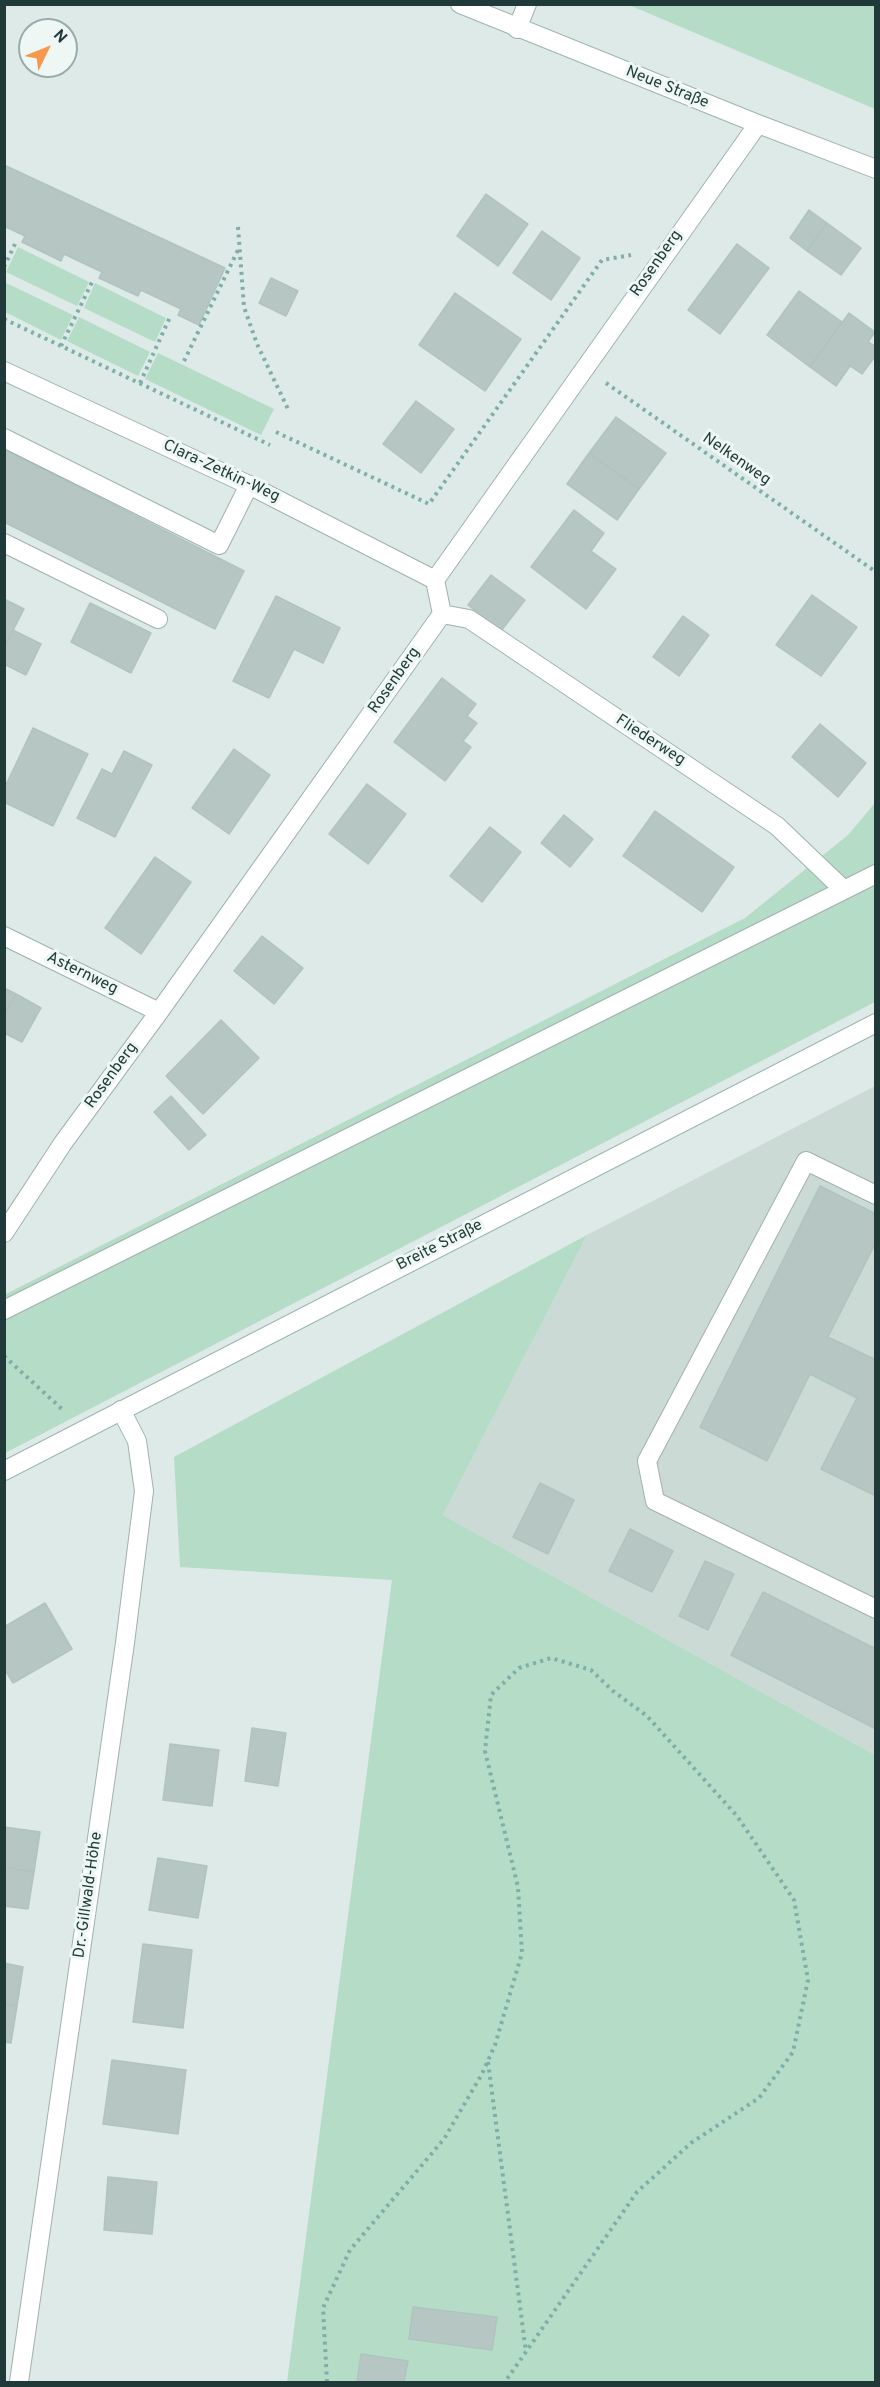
<!DOCTYPE html>
<meta charset="utf-8">
<style>
body{margin:0}
#map{position:relative;width:880px;height:2387px;overflow:hidden;background:#ddeae7;font-family:Overpass,sans-serif}
canvas{display:block}
.frame{position:absolute;inset:0;border:6px solid #1f3a38;pointer-events:none}
.north{position:absolute;left:18px;top:18px;width:60px;height:60px;box-sizing:border-box;background:#eef7f4;border:2px solid #9baba9;border-radius:50%;rotate:47deg;font-size:16px;font-weight:700;line-height:24px;text-align:center;color:#1f3a38}
.north::after{content:'';display:block;margin:auto;width:21px;height:27px;background:#f6994f;clip-path:polygon(50% 0,100% 100%,50% 72%,0 100%)}
</style>
<div id="map">
<canvas width="880" height="2387"></canvas>
<div class="frame"></div>
<div class="north">N</div>
</div>
<script>
const ctx = document.querySelector('canvas').getContext('2d');
ctx.lineJoin = 'round';
function fillPath(path, color) {
  ctx.fillStyle = color;
  ctx.fill(path, 'evenodd');
}
function strokePath(path, color, width, dash) {
  ctx.strokeStyle = color;
  ctx.lineWidth = width;
  ctx.lineCap = dash ? 'butt' : 'round';
  ctx.setLineDash(dash || []);
  ctx.stroke(path);
}
function label(font, color, halo, rows, align = 'center') {
  ctx.font = font + ' Overpass,sans-serif';
  ctx.lineWidth = 6;
  ctx.setLineDash([]);
  ctx.textBaseline = 'middle';
  ctx.strokeStyle = halo;
  ctx.fillStyle = color;
  for (const [text, x, y, turn = 0] of rows) {
    ctx.save();
    ctx.translate(x, y);
    ctx.rotate((+turn || 0) * Math.PI / 180);
    ctx.textAlign = isNaN(turn) ? turn : align;
    if (halo) ctx.strokeText(text, 0, 0);
    ctx.fillText(text, 0, 0);
    ctx.restore();
  }
}
const built = new Path2D(`
 M 875,1086 L 875,1755 L 443,1515 L 587,1235 Z`);
const green = new Path2D(`
 M 629,5 L 875,5 L 875,109 Z
 M 18,247 L 89,282 L 77,306 L 6,272 Z
 M 4,282 L 73,315 L 61,340 L 5,312 Z
 M 95,283 L 166,318 L 155,342 L 84,308 Z
 M 79,317 L 150,352 L 138,376 L 67,341 Z
 M 158,353 L 274,409 L 261,435 L 145,379 Z
 M 875,803 L 875,1002 L 5,1453 L 4,1295 L 745,918 L 848,835 Z
 M 587,1235 L 443,1515 L 875,1755 L 875,2382 L 287,2382 L 392,1580 L 180,1567 L 174,1457 Z`);
const building = new Path2D(`
 M 4,165 L 225,268 L 199,325 L 178,315 L 181,309 L 141,290 L 138,296 L 99,278 L 102,272 L 64,254 L 61,261 L 22,242 L 25,236 L 4,226 Z
 M 486,194 L 528,224 L 498,266 L 457,236 Z
 M 809,210 L 827,223 L 807,251 L 790,238 Z
 M 827,223 L 861,248 L 841,275 L 807,251 Z
 M 542,231 L 580,258 L 551,300 L 513,273 Z
 M 737,244 L 769,268 L 720,334 L 688,310 Z
 M 271,278 L 298,291 L 286,316 L 259,303 Z
 M 799,291 L 842,322 L 810,367 L 767,335 Z
 M 455,293 L 521,339 L 485,391 L 419,345 Z
 M 849,313 L 875,332 L 868,342 L 876,347 L 876,355 L 862,374 L 850,366 L 836,386 L 810,367 Z
 M 416,401 L 454,429 L 421,473 L 383,444 Z
 M 616,417 L 666,453 L 639,489 L 589,453 Z
 M 4,449 L 244,571 L 215,629 L 4,522 Z
 M 589,453 L 639,489 L 617,520 L 567,484 Z
 M 574,510 L 604,533 L 591,551 L 616,569 L 586,609 L 531,567 Z
 M 491,575 L 525,600 L 501,631 L 468,605 Z
 M 812,595 L 857,627 L 821,676 L 776,645 Z
 M 276,596 L 340,628 L 323,663 L 294,649 L 269,698 L 233,681 Z
 M 4,599 L 24,609 L 4,648 Z
 M 90,603 L 151,633 L 131,673 L 71,642 Z
 M 683,616 L 709,635 L 679,676 L 653,657 Z
 M 13,630 L 41,644 L 26,675 L 4,664 L 4,648 Z
 M 442,678 L 476,704 L 467,716 L 477,723 L 463,741 L 471,747 L 445,781 L 394,742 Z
 M 820,724 L 866,763 L 838,797 L 792,757 Z
 M 33,728 L 88,754 L 53,826 L 4,802 L 4,789 Z
 M 234,749 L 270,775 L 229,834 L 192,808 Z
 M 124,751 L 152,765 L 115,837 L 77,818 L 102,769 L 112,774 Z
 M 367,784 L 406,814 L 368,864 L 329,834 Z
 M 655,811 L 734,867 L 702,912 L 623,856 Z
 M 564,815 L 593,839 L 570,867 L 541,843 Z
 M 490,827 L 521,852 L 482,902 L 450,876 Z
 M 155,857 L 191,882 L 141,954 L 105,928 Z
 M 262,936 L 303,968 L 274,1004 L 234,971 Z
 M 4,988 L 16,994 L 4,1015 Z
 M 16,994 L 41,1008 L 22,1042 L 4,1033 L 4,1015 Z
 M 221,1020 L 259,1058 L 203,1114 L 166,1076 Z
 M 171,1096 L 206,1135 L 189,1150 L 154,1112 Z
 M 820,1186 L 876,1214 L 876,1242 L 828,1337 L 876,1360 L 876,1496 L 821,1469 L 857,1398 L 810,1374 L 767,1461 L 700,1427 Z
 M 540,1483 L 574,1500 L 548,1554 L 513,1537 Z
 M 630,1529 L 673,1551 L 652,1592 L 609,1571 Z
 M 705,1561 L 734,1574 L 708,1630 L 679,1616 Z
 M 763,1592 L 876,1649 L 876,1729 L 731,1655 Z
 M 45,1603 L 72,1649 L 13,1683 L 4,1668 L 4,1627 Z
 M 252,1728 L 286,1733 L 278,1786 L 245,1781 Z
 M 170,1744 L 219,1750 L 212,1806 L 163,1800 Z
 M 4,1827 L 40,1832 L 34,1872 L 4,1867 Z
 M 158,1858 L 207,1866 L 198,1918 L 149,1910 Z
 M 4,1867 L 34,1872 L 28,1909 L 4,1906 Z
 M 143,1944 L 192,1950 L 183,2028 L 133,2022 Z
 M 4,1963 L 23,1967 L 17,2006 L 4,2003 Z
 M 4,2003 L 17,2006 L 11,2043 L 4,2042 Z
 M 112,2060 L 186,2070 L 178,2134 L 103,2124 Z
 M 108,2177 L 157,2182 L 152,2234 L 104,2230 Z
 M 413,2307 L 497,2317 L 492,2350 L 409,2339 Z
 M 361,2354 L 408,2361 L 404,2382 L 357,2382 Z`);
const path = new Path2D(`
 M 238,227 L 244,307 L 257,344 L 288,409
 M 4,267 L 15,244
 M 4,319 L 270,445
 M 61,346 L 93,280
 M 184,361 L 239,248
 M 140,383 L 170,317
 M 606,383 L 876,572
 M 276,432 L 429,504 L 602,260 L 631,255
 M 4,1356 L 63,1410
 M 488,2062 L 526,2352
 M 327,2382 L 323,2308 L 350,2250 L 444,2139 L 482,2074 L 495,2045 L 522,1953 L 518,1887 L 485,1751 L 491,1695 L 519,1668 L 551,1658 L 591,1670 L 613,1691 L 647,1716 L 737,1816 L 794,1900 L 808,1980 L 793,2052 L 759,2098 L 691,2143 L 637,2192 L 505,2382`);
const lane = new Path2D(`
 M 517,29 L 527,4
 M 4,438 L 219,545 L 249,485
 M 4,543 L 158,619
 M 876,1195 L 806,1161 L 647,1461 L 655,1501 L 876,1609`);
const street = new Path2D(`
 M 460,4 L 758,124 L 876,169
 M 4,371 L 249,485 L 435,580
 M 442,614 L 469,619 L 777,826 L 844,890
 M 4,936 L 159,1012
 M 4,1233 L 63,1143 L 159,1012 L 442,614 L 435,580 L 758,124
 M 4,1310 L 876,874
 M 19,2382 L 125,1643 L 144,1491 L 137,1441 L 121,1410`);
const secondary = new Path2D(`
 M 4,1471 L 876,1023`);
const streetNames = [
 ["Neue Straße",667,88,22],
 ["Rosenberg",657,264,-55],
 ["Nelkenweg",736,460,35],
 ["Clara-Zetkin-Weg",221,472,25],
 ["Rosenberg",395,681,-55],
 ["Fliederweg",650,741,33],
 ["Asternweg",82,974,26],
 ["Rosenberg",112,1076,-54],
 ["Breite Straße",440,1246,-27],
 ["Dr.-Gillwald-Höhe",89,1895,-82]
];
fillPath(built, '#ccdad6');
fillPath(green, '#b5dcc7');
fillPath(building, '#b6c7c3');
strokePath(building, '#b0c3bf', 1.5);
strokePath(lane, '#a0b2af', 20);
strokePath(street, '#a0b2af', 20);
strokePath(secondary, '#9cb6b1', 20);
strokePath(path, '#7dafa9', 4, [3, 4.5]);
strokePath(lane, '#fff', 18);
strokePath(street, '#fff', 18);
strokePath(secondary, '#fff', 18);
label('16px', '#1f3a38', '#eef7f4', streetNames);
</script>
